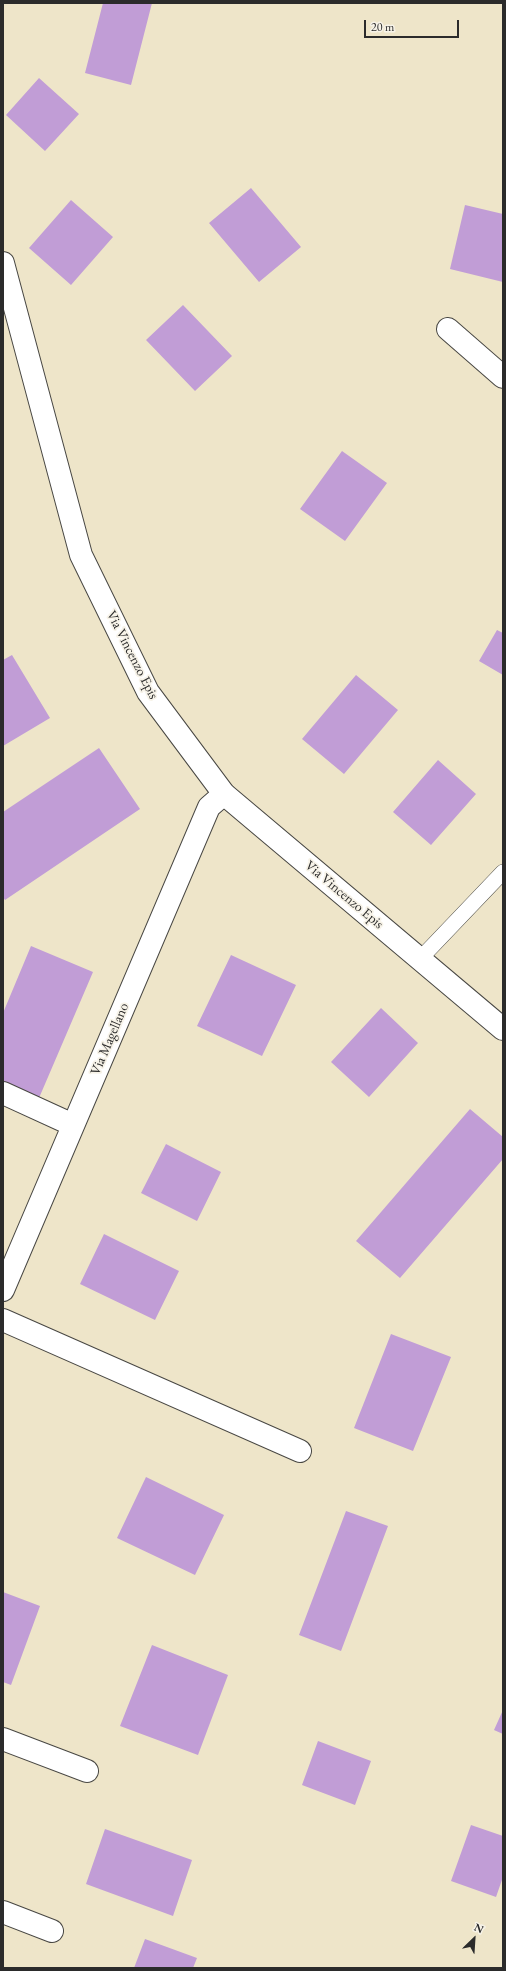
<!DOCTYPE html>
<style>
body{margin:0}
#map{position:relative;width:506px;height:1971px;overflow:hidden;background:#eee5c9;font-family:"EB Garamond",serif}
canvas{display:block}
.frame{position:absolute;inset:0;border:4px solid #2b2b2b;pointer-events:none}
.north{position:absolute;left:454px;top:1919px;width:40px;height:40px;-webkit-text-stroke:3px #f7f3e8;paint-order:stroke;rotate:25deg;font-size:11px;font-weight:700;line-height:16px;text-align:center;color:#2b2b2b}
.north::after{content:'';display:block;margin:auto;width:14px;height:18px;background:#2b2b2b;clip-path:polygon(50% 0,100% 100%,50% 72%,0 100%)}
.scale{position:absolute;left:364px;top:20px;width:95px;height:18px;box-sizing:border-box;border:2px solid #2b2b2b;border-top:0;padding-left:5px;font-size:12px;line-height:14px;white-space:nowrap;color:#2b2b2b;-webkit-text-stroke:3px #f7f3e8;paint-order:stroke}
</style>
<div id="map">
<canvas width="506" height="1971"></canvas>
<div class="frame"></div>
<div class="north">N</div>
<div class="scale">20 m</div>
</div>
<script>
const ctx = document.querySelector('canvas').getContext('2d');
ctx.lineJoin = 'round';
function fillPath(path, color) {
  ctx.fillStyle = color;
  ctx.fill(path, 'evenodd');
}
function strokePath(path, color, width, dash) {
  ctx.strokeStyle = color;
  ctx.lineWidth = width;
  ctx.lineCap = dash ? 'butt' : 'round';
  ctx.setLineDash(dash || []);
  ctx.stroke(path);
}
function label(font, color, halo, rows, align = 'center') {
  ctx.font = font + ' "EB Garamond",serif';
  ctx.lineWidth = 3.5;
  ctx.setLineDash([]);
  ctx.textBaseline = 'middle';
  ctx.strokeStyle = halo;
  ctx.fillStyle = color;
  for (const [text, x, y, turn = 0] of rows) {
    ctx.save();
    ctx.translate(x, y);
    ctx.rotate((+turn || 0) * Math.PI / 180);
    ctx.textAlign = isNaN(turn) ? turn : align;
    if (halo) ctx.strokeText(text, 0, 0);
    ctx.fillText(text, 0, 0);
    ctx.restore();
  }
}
const building = new Path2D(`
 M 103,3 L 152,3 L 131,85 L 85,73 Z
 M 39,78 L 79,114 L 45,151 L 6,115 Z
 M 251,188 L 301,247 L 259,282 L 209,223 Z
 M 71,200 L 113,237 L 71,285 L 29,248 Z
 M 465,205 L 503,214 L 503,282 L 450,269 Z
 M 183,305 L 232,356 L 195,391 L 146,340 Z
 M 342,451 L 387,483 L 345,541 L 300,509 Z
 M 497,630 L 503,633 L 503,675 L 479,661 Z
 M 12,655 L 50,718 L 3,746 L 3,660 Z
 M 356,675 L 398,710 L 344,774 L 302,739 Z
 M 99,748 L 140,809 L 5,900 L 3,897 L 3,812 Z
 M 438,760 L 476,794 L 431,845 L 393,812 Z
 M 31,946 L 93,972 L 39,1098 L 3,1083 L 3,1013 Z
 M 231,955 L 296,985 L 262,1056 L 197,1026 Z
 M 381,1008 L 418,1043 L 369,1097 L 331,1062 Z
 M 470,1109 L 503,1137 L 503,1159 L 400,1278 L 356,1241 Z
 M 166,1144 L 221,1172 L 197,1221 L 141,1193 Z
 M 104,1234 L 179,1271 L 155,1320 L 80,1284 Z
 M 391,1334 L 451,1357 L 413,1451 L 354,1428 Z
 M 146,1477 L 224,1515 L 195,1575 L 117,1538 Z
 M 346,1511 L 388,1526 L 341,1651 L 299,1635 Z
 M 3,1592 L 40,1606 L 11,1685 L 3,1682 Z
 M 152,1645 L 228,1675 L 198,1755 L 120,1726 Z
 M 503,1710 L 503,1734 L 494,1730 Z
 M 318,1741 L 371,1761 L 355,1805 L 302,1785 Z
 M 471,1825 L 503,1836 L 503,1877 L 496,1897 L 451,1881 Z
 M 105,1829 L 192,1860 L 173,1916 L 86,1884 Z
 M 145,1939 L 197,1958 L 193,1968 L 134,1968 Z`);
const lane = new Path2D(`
 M 420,959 L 503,872`);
const street = new Path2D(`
 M 448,329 L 503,377
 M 3,1093 L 73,1125
 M 3,1290 L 209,807 L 224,794
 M 3,1320 L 300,1451
 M 3,1739 L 87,1771
 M 3,1912 L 52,1931`);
const secondary = new Path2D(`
 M 3,263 L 81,555 L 148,692 L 224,794 L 503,1029`);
const streetNames = [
 ["Via Vincenzo Epis",132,655,63],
 ["Via Vincenzo Epis",344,895,40],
 ["Via Magellano",110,1039,-67]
];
fillPath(building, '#c19dd6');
strokePath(lane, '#484743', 16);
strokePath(street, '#484743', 24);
strokePath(secondary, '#484743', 24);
strokePath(lane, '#fff', 15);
strokePath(street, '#fff', 22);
strokePath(secondary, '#fff', 22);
label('14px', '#2b2b2b', '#f7f3e8', streetNames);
</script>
